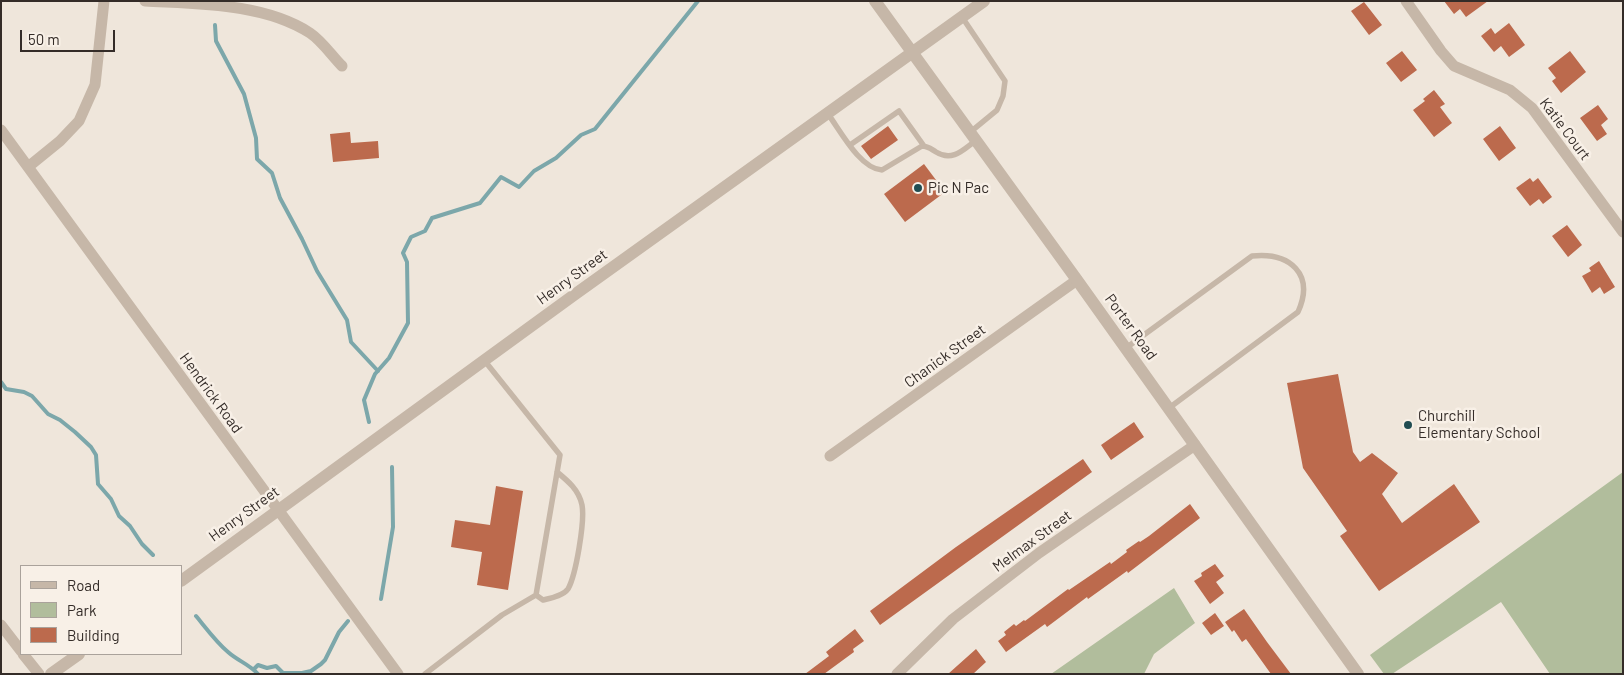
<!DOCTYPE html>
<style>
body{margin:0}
#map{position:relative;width:1624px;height:675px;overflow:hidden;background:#efe6db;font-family:Barlow,sans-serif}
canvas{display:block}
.frame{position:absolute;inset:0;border:2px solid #342c28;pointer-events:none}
.legend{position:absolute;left:20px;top:565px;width:162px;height:90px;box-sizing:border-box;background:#f8f0e7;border:1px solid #aaa29b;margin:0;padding:6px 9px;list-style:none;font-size:15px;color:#342c28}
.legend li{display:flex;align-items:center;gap:10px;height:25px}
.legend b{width:25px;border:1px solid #aaa29b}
.scale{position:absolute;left:20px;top:30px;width:95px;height:22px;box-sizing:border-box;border:2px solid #342c28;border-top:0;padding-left:6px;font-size:15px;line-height:18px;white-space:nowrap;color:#342c28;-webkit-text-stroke:4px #f8f0e7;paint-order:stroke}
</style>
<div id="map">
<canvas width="1624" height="675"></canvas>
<div class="frame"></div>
<ul class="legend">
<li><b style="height:6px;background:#c6b7a8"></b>Road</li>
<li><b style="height:14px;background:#b1bd9c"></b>Park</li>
<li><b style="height:14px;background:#bc6a4d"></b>Building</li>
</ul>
<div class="scale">50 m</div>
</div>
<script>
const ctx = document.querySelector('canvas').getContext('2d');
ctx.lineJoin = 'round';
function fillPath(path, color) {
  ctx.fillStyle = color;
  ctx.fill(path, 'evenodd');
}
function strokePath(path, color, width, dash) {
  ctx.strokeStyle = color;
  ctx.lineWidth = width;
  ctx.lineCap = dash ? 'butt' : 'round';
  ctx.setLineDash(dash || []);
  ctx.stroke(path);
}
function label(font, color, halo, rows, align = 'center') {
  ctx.font = font + ' Barlow,sans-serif';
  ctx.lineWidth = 5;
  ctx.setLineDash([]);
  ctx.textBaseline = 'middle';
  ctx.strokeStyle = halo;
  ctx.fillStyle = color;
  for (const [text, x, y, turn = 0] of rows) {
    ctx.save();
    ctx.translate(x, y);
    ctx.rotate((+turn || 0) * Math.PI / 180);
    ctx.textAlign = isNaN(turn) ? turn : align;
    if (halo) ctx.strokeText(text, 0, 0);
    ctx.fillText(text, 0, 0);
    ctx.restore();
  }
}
const green = new Path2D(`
 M 1623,472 L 1623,674 L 1550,674 L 1501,602 L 1392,674 L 1384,674 L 1370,655 Z
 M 1174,588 L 1195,623 L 1154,654 L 1144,674 L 1051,674 Z`);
const stream = new Path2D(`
 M 215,25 L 216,41 L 244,94 L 256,138 L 257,159 L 272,173 L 280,198 L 302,239 L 317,271 L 347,320 L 351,342 L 378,371
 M 1,382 L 6,389 L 24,392 L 32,396 L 48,414 L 60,420 L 75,432 L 91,447 L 96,455 L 98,484 L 111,499 L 119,516 L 130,526 L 142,544 L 153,555
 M 369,422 L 364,400 L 375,374 L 389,358 L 408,323 L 407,262 L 403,253 L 411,237 L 425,231 L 432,218 L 480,203 L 501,177 L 519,187 L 534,171 L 556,158 L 581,135 L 595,129 L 698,1
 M 381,599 L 393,527 L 392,467
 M 196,616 C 206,628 216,642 228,652 C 238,661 249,664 258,674
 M 254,669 L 258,665 L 267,668 L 276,666 L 283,673 L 302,673 L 311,671 L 321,664 L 325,660 L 339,632 L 348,621`);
const building = new Path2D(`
 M 1444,1 L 1488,1 L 1466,17 L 1460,9 L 1454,14 Z
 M 1364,2 L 1382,25 L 1369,35 L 1351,11 Z
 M 1509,23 L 1525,45 L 1509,57 L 1501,46 L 1494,52 L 1481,36 L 1491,28 L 1495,34 Z
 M 1402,51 L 1417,70 L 1401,82 L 1386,63 Z
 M 1570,51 L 1586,72 L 1561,93 L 1552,81 L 1556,78 L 1548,68 Z
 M 1434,90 L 1445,104 L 1440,107 L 1452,123 L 1434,137 L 1413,110 L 1425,101 L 1423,99 Z
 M 1598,105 L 1608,119 L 1601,125 L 1607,134 L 1597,141 L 1580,118 Z
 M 888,126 L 898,140 L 871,159 L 861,146 Z
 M 1500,126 L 1516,148 L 1499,161 L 1483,139 Z
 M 350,132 L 351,143 L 378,141 L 379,158 L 333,162 L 330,134 Z
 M 924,164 L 945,192 L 905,222 L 884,194 Z
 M 1530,178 L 1533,182 L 1538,178 L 1552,197 L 1543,204 L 1539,199 L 1530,206 L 1516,188 Z
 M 1567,225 L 1582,245 L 1568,257 L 1552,236 Z
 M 1599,261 L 1615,287 L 1604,294 L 1600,287 L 1592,293 L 1582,276 L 1591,271 L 1589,268 Z
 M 1338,374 L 1353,452 L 1360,462 L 1372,453 L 1398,473 L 1382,494 L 1402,523 L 1454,484 L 1480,522 L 1379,591 L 1340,536 L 1347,531 L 1303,468 L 1287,383 Z
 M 1134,422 L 1144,437 L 1111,460 L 1101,445 Z
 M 1083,459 L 1092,472 L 880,625 L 870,611 L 956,547 Z
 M 496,486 L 523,491 L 508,590 L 477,585 L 482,552 L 451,547 L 455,520 L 490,525 Z
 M 1190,504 L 1200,518 L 1128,573 L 1127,571 L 1088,599 L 1087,597 L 1047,627 L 1045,624 L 1006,652 L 998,641 L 1006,635 L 1004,632 L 1014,624 L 1016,626 L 1024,620 L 1025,621 L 1068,589 L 1069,590 L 1110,562 L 1111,564 L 1127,552 L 1126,550 L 1139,541 L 1140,542 L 1149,536 Z
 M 1215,564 L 1224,576 L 1216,582 L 1224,593 L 1210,604 L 1194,581 L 1202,576 L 1201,573 Z
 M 1244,609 L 1267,642 L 1291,674 L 1271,674 L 1246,639 L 1242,642 L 1234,630 L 1232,632 L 1225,622 Z
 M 1215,613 L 1224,626 L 1211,635 L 1202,623 Z
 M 855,629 L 864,641 L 853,649 L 854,652 L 824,674 L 805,674 L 829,656 L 826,652 Z
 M 976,649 L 986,662 L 973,674 L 948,674 Z`);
const service = new Path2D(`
 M 962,17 L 1005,81 L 1003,96 L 997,110 L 969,133
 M 828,114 C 840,130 860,169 882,170 L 922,146 C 928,146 931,149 936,152 C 952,162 963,150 975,141
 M 850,145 L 899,111 L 924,146
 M 1126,348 L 1252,256 C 1290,252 1315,274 1298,312 L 1169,408
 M 536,595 L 543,600 C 551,598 563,596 568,589 C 576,575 585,521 582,505 C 579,490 568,481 557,472
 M 425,674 L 502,615 L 536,595 L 560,455 L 484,360`);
const minor = new Path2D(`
 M 145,1 C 198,4 264,3 310,33 C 322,41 332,56 342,66
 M 1406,1 L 1441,51 L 1454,66 L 1510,90 L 1532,108 L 1623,232
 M 1,130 L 398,674
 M 28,167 L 60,141 L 79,121 L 95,85 L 104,1
 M 830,456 L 1077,280
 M 1,625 L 21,651
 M 23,654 L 39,674
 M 897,674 L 953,619 L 1039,553 L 1195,445`);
const tertiary = new Path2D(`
 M 875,1 L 1077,280 L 1358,674
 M 181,581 L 574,295 L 984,1
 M 51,674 L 79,654`);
const markers = [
 [918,188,5,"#214d52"],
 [1408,425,5,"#214d52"]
];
const streetNames = [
 ["Katie Court",1565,129,53],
 ["Henry Street",572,277,-36],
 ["Porter Road",1131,327,54],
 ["Chanick Street",945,356,-36],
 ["Hendrick Road",211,393,54],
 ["Henry Street",244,514,-36],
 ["Melmax Street",1032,541,-36]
];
const poiNames = [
 ["Pic N Pac",928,188],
 ["Churchill",1418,416],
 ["Elementary School",1418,433]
];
fillPath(green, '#b1bd9c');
strokePath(stream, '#7ca7aa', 4);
fillPath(building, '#bc6a4d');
strokePath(service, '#c6b7a8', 5.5);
strokePath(minor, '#c6b7a8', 11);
strokePath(tertiary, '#c6b7a8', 12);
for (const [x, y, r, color] of markers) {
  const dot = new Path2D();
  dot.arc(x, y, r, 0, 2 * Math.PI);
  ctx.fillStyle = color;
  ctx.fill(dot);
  strokePath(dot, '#f8f0e7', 2);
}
label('15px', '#342c28', '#f8f0e7', streetNames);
label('15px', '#342c28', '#f8f0e7', poiNames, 'left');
</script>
